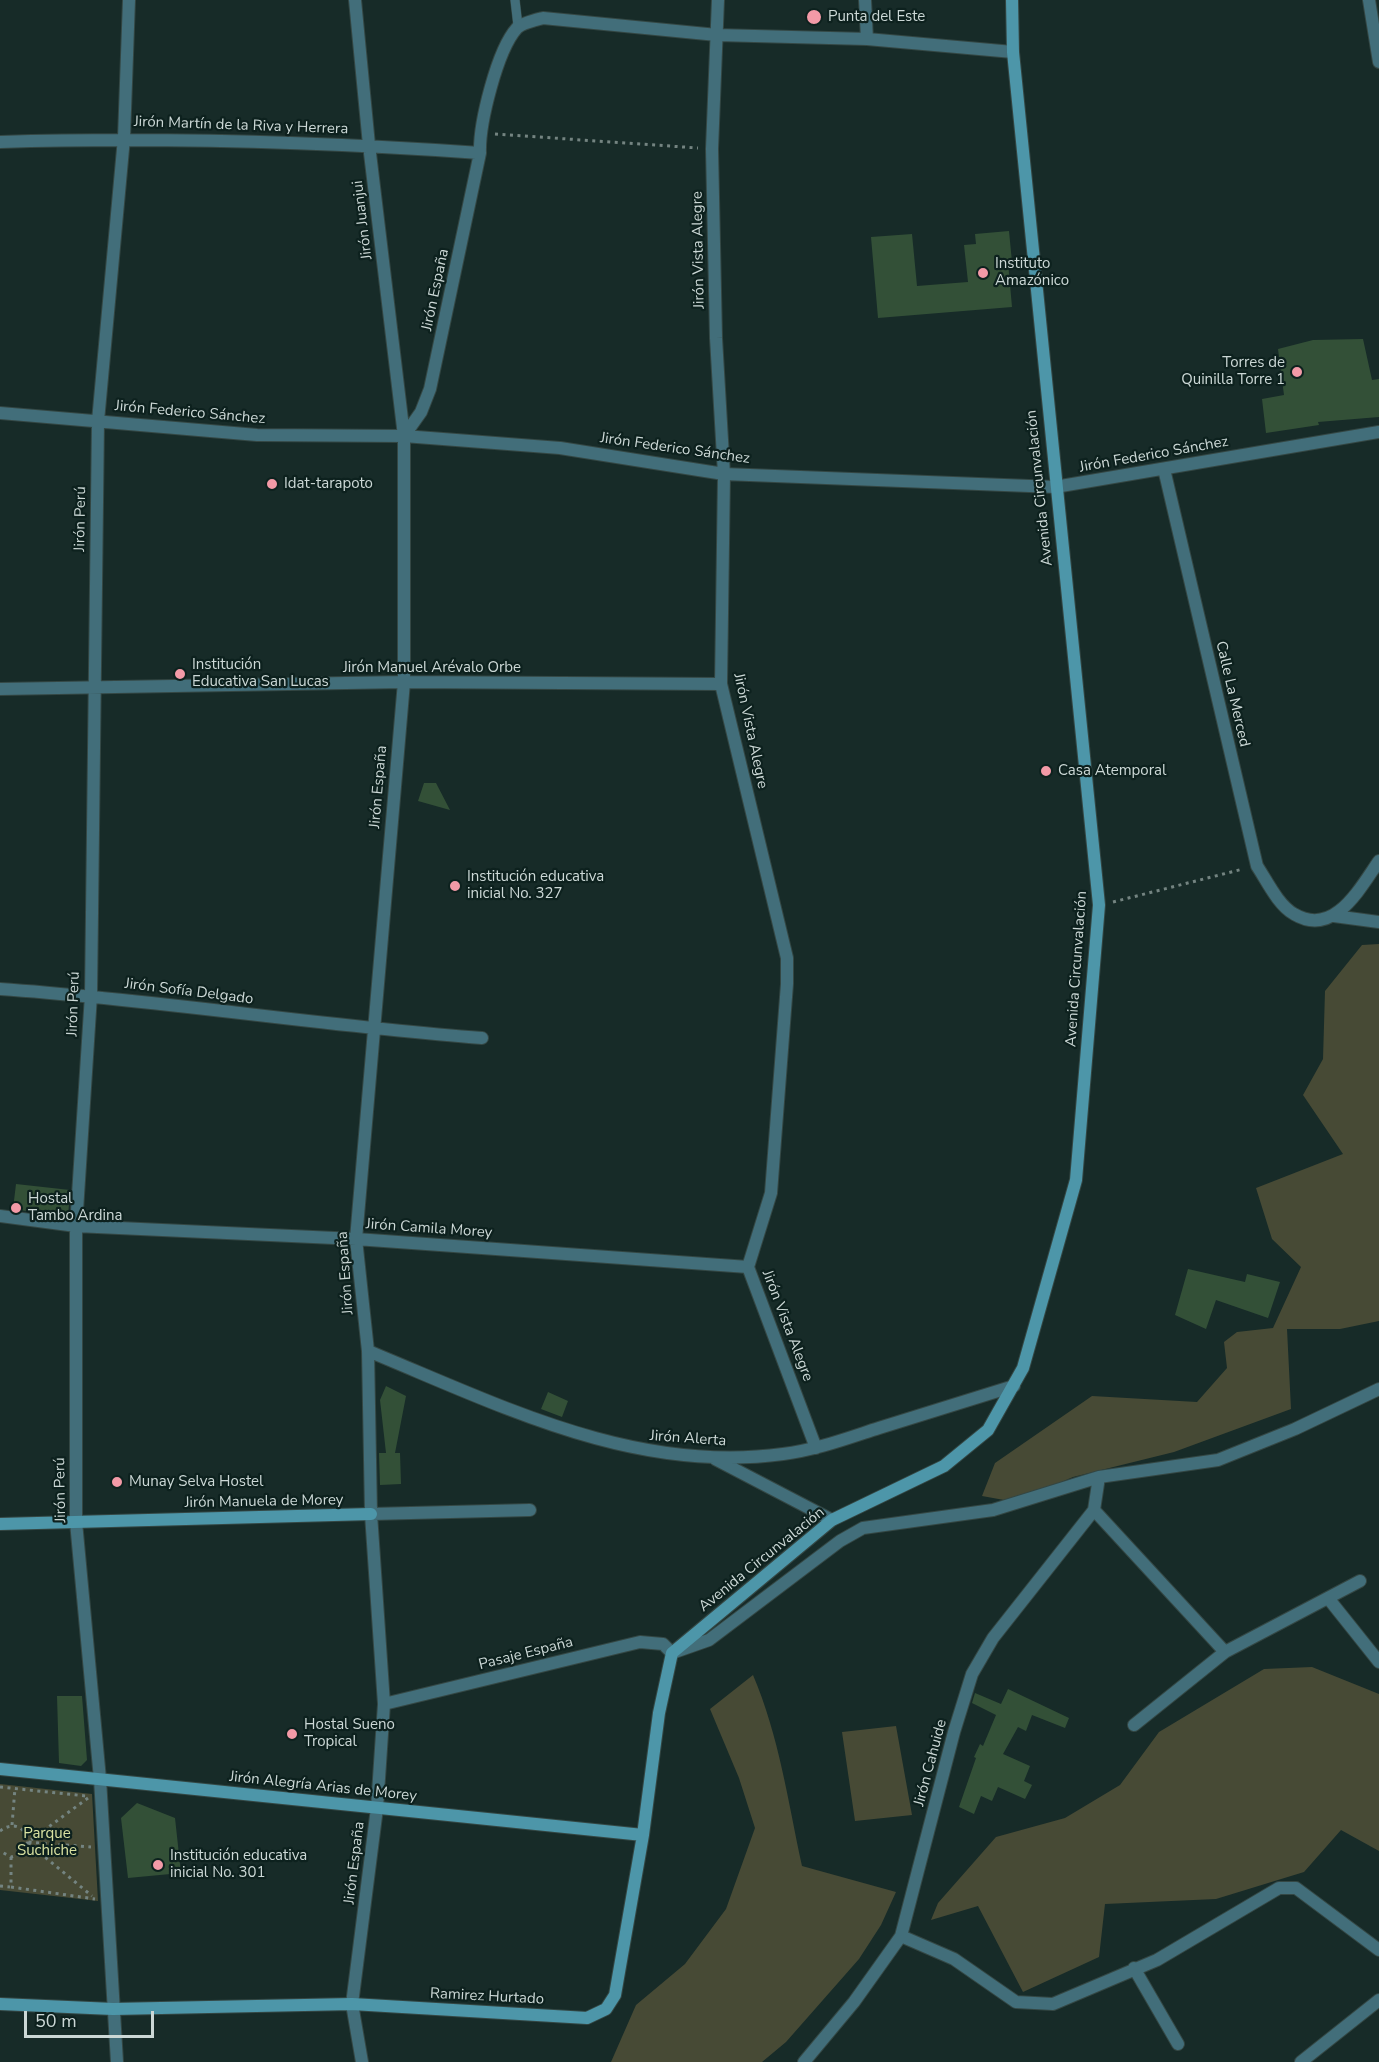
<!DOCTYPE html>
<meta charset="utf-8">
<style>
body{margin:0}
#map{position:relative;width:1379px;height:2062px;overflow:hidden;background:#172b28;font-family:"Nunito Sans",sans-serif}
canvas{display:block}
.scale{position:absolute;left:24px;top:2011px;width:130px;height:27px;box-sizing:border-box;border:3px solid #ccd8d6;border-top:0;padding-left:8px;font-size:18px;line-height:21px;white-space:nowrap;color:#ccd8d6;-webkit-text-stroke:4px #0d211e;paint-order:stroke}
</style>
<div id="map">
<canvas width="1379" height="2062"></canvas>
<div class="scale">50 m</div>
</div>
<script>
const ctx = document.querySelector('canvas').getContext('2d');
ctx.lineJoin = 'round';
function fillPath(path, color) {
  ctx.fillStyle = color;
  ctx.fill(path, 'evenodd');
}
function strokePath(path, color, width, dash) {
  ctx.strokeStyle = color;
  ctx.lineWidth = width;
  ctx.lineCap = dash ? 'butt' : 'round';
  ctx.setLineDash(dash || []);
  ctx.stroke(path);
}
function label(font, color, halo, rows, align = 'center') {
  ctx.font = font + ' "Nunito Sans",sans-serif';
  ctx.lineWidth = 4.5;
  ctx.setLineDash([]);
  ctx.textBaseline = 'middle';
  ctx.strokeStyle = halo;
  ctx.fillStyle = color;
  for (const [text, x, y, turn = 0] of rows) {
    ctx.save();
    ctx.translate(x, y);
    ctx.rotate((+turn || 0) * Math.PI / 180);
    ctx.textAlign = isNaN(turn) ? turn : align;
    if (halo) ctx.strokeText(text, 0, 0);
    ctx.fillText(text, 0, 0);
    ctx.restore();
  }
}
const green = new Path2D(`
 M 1379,944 L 1379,1321 L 1340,1329 L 1287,1329 L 1291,1409 L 1174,1452 L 1073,1477 L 1015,1502 L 982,1496 L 995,1463 L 1092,1396 L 1197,1402 L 1227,1368 L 1224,1342 L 1237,1332 L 1273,1328 L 1301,1267 L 1272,1239 L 1256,1188 L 1343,1154 L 1303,1095 L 1323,1059 L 1325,991 L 1362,945 Z
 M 1312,1667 L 1379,1694 L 1379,1851 L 1341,1830 L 1304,1872 L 1216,1899 L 1105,1904 L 1099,1957 L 1023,1992 L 978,1906 L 931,1920 L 938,1903 L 996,1837 L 1065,1818 L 1120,1785 L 1159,1732 L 1264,1669 Z
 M 753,1675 C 779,1736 788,1801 802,1866 L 896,1892 L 881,1925 L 859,1959 L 786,2042 L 762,2062 L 611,2062 L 636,2005 L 685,1964 L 726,1909 L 755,1828 L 739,1778 L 710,1709 Z
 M 896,1726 L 912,1815 L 855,1821 L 842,1732 Z
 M 0,1784 L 92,1794 L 98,1901 L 0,1890 Z`);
const building = new Path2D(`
 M 1009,231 L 1012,262 L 1008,262 L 1012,307 L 878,318 L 871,237 L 912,234 L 917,286 L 968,282 L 964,245 L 976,244 L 975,234 Z
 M 1363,339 L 1372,380 L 1379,379 L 1379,417 L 1318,422 L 1319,425 L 1266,433 L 1262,399 L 1284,395 L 1278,349 L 1313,340 Z
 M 424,783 L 436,783 L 450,810 L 418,801 Z
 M 16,1184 L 70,1190 L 68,1217 L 13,1209 Z
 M 1188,1269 L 1245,1282 L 1247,1274 L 1280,1282 L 1268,1318 L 1216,1300 L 1206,1329 L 1175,1315 Z
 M 386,1386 L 406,1396 L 395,1453 L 400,1453 L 401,1484 L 380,1485 L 379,1453 L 386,1453 L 380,1400 Z
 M 548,1392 L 568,1401 L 562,1417 L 541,1409 Z
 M 1008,1689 L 1069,1718 L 1065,1728 L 1032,1715 L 1026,1731 L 1018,1727 L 1003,1754 L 1030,1766 L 1024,1781 L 1032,1785 L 1025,1799 L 998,1787 L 992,1801 L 981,1796 L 974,1814 L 959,1807 L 976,1758 L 974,1757 L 980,1744 L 983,1746 L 996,1715 L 972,1703 L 975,1693 L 1001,1704 Z
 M 57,1696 L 82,1696 L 87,1760 L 81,1766 L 59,1763 Z
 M 137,1803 L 175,1818 L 181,1873 L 128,1878 L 121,1818 Z`);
const path = new Path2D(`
 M 495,134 L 698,148
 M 1113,902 L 1243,869
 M 0,1787 L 86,1796
 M 88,1798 L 28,1842 L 91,1847
 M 12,1825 L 15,1788
 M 0,1831 C 13,1821 26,1827 28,1842 L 19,1855 L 11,1857 L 0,1851
 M 28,1843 L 92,1896
 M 11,1857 L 11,1887 L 95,1899
 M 0,1886 L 10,1887`);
const lane = new Path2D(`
 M 515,0 L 518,26`);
const street = new Path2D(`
 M 355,0 L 369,145 L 404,436 L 404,682 L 356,1239 L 368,1351 L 371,1514 L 384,1704 L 377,1808 L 352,2004 L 362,2062
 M 718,0 L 712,149 L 716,338 L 724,474 L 721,684 L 787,958 L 787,984 L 771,1193 L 748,1267 L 816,1448
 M 865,0 L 867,39
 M 1369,0 L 1379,62
 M 0,142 C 160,137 320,142 480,153
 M 0,413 L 257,435 L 404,436 L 560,448 L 724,474 L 1055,487 L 1379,432
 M 404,436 L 421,412 L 430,389 L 480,153 C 479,124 497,50 517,28 C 522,23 535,20 543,18 L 717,35 L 867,39 L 1013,52
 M 1164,469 L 1257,866 C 1267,881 1278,905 1294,914 C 1334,938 1360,888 1379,861
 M 0,689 L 404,682 L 721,684
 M 1334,916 L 1379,922
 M 0,989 C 161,1000 321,1026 482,1038
 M 0,1216 L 76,1226 L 356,1239 L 748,1267
 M 368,1351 C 502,1406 634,1474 783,1454 C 816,1450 848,1438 879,1428 C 924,1414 969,1400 1014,1386
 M 715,1459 L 832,1520
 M 1094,1510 L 1225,1652 L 1134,1725
 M 371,1514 L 530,1510
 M 1328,1598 L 1379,1662
 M 1225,1652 L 1360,1581
 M 384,1704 L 640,1642 L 663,1644 L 672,1653 L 709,1640 L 840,1541 L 863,1528 L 993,1510 L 1099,1477 L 1218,1460 L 1295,1429 L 1379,1389
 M 901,1936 L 954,1959 L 1016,2002 L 1053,2004 L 1157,1960 L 1279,1888 L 1296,1888 L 1379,1950
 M 1134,1968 L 1178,2044
 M 117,2062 L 100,1779 L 76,1522 L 76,1226 L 91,995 L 98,421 L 124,138 L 129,0
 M 804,2062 L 854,2002 L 901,1936 L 954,1732 L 972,1674 L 993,1638 L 1094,1510 L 1099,1477
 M 1301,2062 L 1379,2000`);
const secondary = new Path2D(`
 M 0,1524 L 371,1514
 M 0,1769 L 643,1835
 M 0,2004 L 113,2009 L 352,2004 L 587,2018 L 606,2009 L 615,1995 L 643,1835 L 659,1713 L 672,1653 L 832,1520 L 944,1466 L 988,1430 L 1023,1368 L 1076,1180 L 1099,905 L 1013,52 L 1012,0`);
const markers = [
 [814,17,8,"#f39aa7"],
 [983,273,6,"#f39aa7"],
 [1297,372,6,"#f39aa7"],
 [272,484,6,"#f39aa7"],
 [180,674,6,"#f39aa7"],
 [1046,771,6,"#f39aa7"],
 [455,886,6,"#f39aa7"],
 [16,1208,6,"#f39aa7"],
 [117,1482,6,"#f39aa7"],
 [292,1734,6,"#f39aa7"],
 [158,1865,6,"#f39aa7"]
];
const poiNames = [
 ["Punta del Este",828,17],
 ["Instituto",995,264],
 ["Amazónico",995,281],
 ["Torres de",1285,363,"right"],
 ["Quinilla Torre 1",1285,380,"right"],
 ["Idat-tarapoto",284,484],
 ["Institución",192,665],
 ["Educativa San Lucas",192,682],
 ["Casa Atemporal",1058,771],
 ["Institución educativa",467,877],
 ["inicial No. 327",467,894],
 ["Hostal",28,1199],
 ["Tambo Ardina",28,1216],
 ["Munay Selva Hostel",129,1482],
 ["Hostal Sueno",304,1725],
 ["Tropical",304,1742],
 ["Institución educativa",170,1856],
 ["inicial No. 301",170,1873]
];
const streetNames = [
 ["Jirón Martín de la Riva y Herrera",241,126,2],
 ["Jirón Juanjui",363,220,-97],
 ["Jirón Vista Alegre",699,250,-91],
 ["Jirón España",436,290,-78],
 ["Jirón Federico Sánchez",190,413,5],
 ["Jirón Federico Sánchez",675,449,8],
 ["Jirón Federico Sánchez",1154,455,-10],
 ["Avenida Circunvalación",1040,488,-96],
 ["Jirón Perú",81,519,-89],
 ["Jirón Manuel Arévalo Orbe",432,668],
 ["Calle La Merced",1232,694,77],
 ["Jirón Vista Alegre",750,731,78],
 ["Jirón España",379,787,-85],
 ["Avenida Circunvalación",1077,969,-86],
 ["Jirón Sofía Delgado",189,992,7],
 ["Jirón Perú",74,1004,-88],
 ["Jirón Camila Morey",429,1229,4],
 ["Jirón España",346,1273,-94],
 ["Jirón Vista Alegre",787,1326,69],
 ["Jirón Alerta",688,1439,4],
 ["Jirón Perú",61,1490,-91],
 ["Jirón Manuela de Morey",264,1502,-1],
 ["Avenida Circunvalación",762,1560,-39],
 ["Pasaje España",526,1654,-14],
 ["Jirón Cahuide",931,1763,-75],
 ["Jirón Alegría Arias de Morey",323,1787,6],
 ["Jirón España",355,1863,-83],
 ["Ramirez Hurtado",487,1997,3]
];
const parkNames = [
 ["Parque",47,1834],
 ["Suchiche",47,1851]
];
fillPath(green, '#474a35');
fillPath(building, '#335037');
strokePath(lane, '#344744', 10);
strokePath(street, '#344744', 14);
strokePath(secondary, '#344744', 14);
strokePath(path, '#748481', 3, [3, 4.5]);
strokePath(lane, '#426e7a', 9);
strokePath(street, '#426e7a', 12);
strokePath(secondary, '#4d96a9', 12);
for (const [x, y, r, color] of markers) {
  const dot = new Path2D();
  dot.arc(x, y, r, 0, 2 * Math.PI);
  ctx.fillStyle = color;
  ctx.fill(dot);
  strokePath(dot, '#0d211e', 2);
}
label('15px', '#ccd8d6', '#0d211e', poiNames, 'left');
label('15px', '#ccd8d6', '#0d211e', streetNames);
label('15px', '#dbe3a2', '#0d211e', parkNames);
</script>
